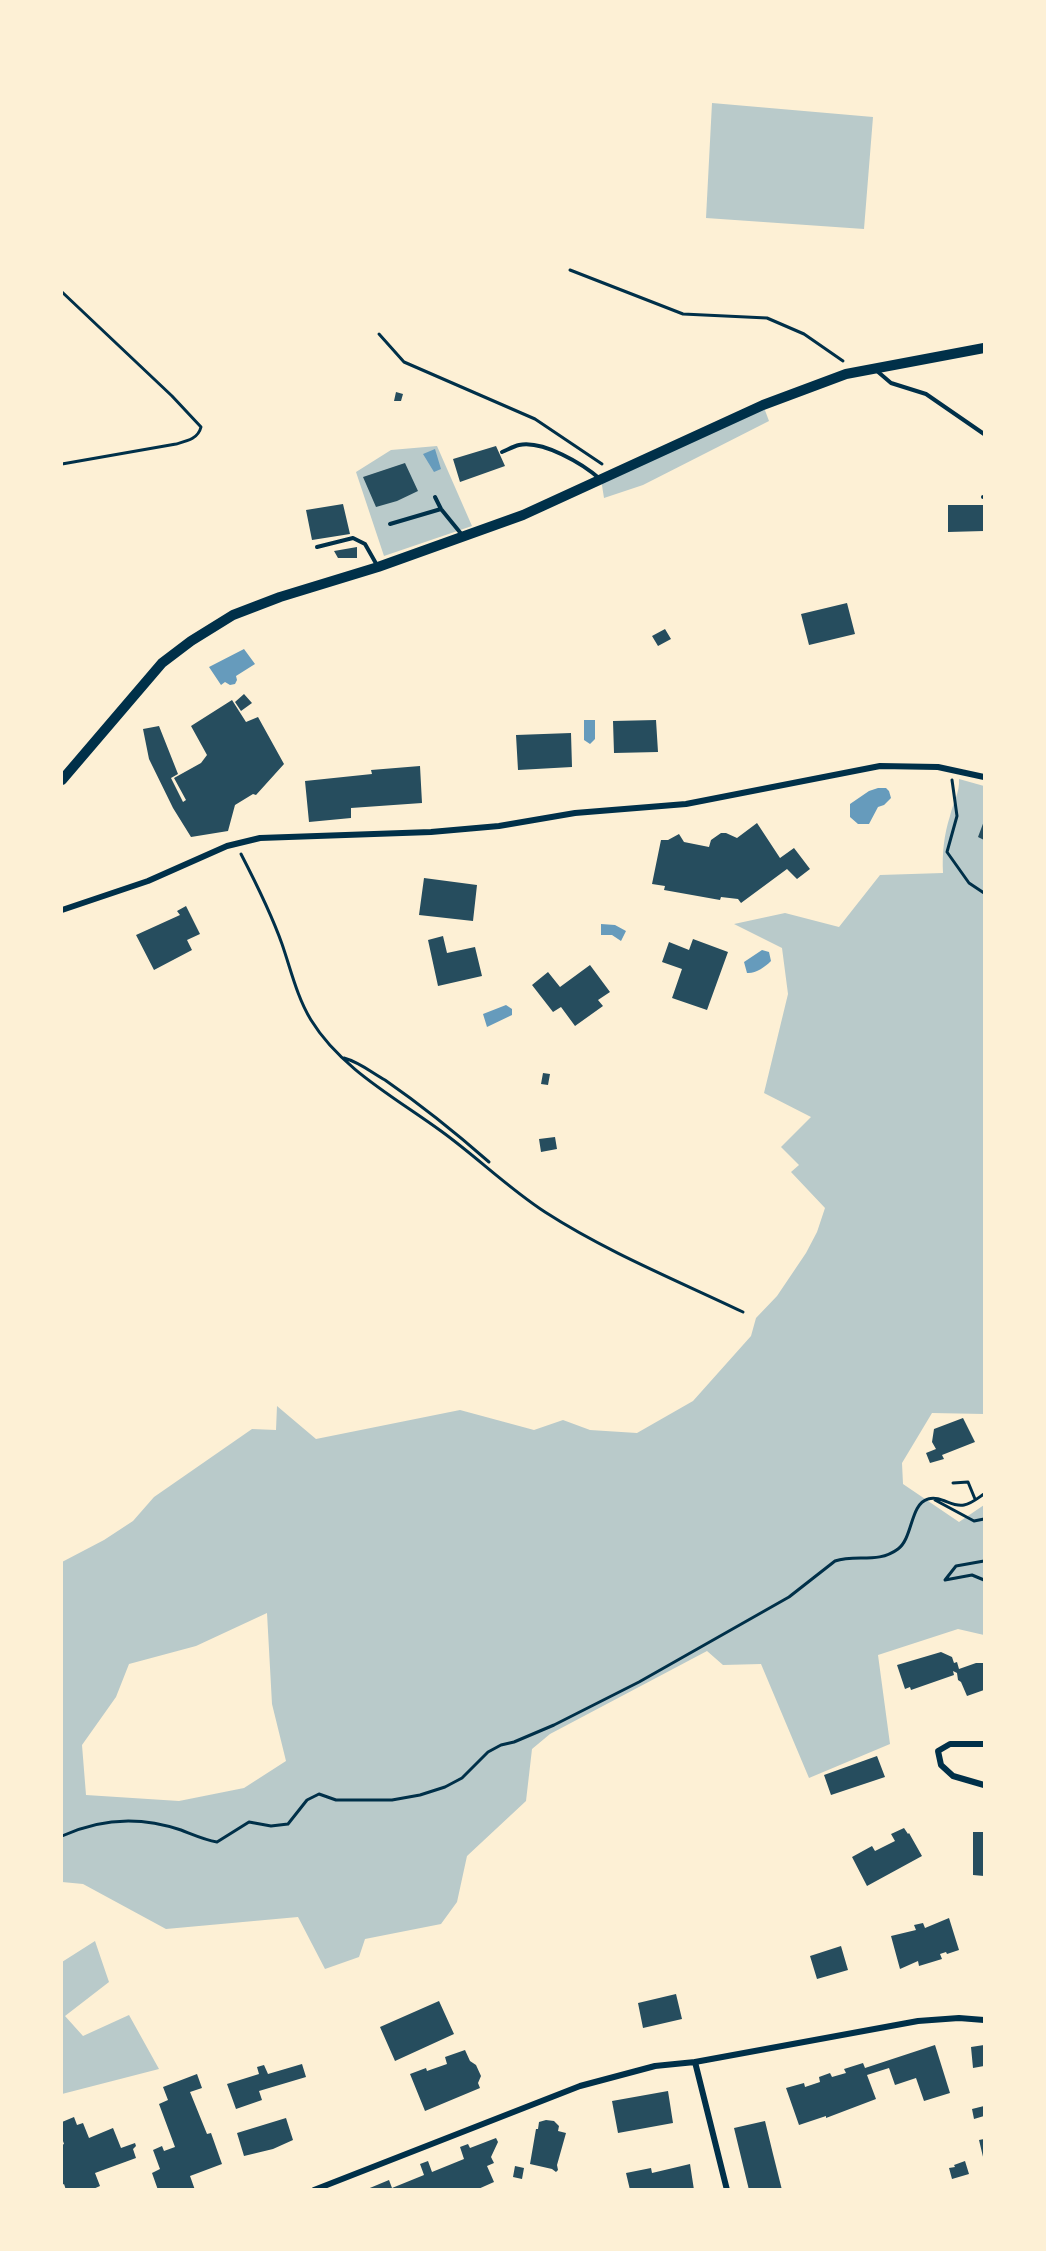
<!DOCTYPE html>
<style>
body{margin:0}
#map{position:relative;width:1046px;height:2251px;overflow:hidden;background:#fdf0d5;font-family:Manrope,sans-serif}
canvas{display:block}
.frame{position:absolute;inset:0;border:63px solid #fdf0d5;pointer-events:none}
</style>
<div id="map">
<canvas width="1046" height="2251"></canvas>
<div class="frame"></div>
</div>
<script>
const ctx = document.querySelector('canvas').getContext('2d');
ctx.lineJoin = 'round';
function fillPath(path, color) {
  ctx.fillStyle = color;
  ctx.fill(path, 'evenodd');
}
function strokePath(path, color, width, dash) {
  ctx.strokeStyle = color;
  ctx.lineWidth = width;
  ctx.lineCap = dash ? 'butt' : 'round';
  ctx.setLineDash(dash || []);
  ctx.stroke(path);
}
const green = new Path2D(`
 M 712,103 L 873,117 L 864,229 L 706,218 Z
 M 763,405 L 769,421 L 643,485 L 604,498 L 601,479 Z
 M 437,446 L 472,526 L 384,556 L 356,472 L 391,450 Z
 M 959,779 L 984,786 L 984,1414 L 932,1413 L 902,1463 L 903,1484 L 959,1522 L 984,1505 L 984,1635 L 958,1629 L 878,1655 L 890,1744 L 809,1778 L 761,1664 L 723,1665 L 707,1651 L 550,1734 L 532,1749 L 526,1801 L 467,1856 L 457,1902 L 441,1924 L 365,1939 L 359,1957 L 325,1969 L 298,1917 L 166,1929 L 83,1884 L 62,1882 L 62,1562 L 104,1540 L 133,1521 L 154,1497 L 252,1429 L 276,1430 L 277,1406 L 316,1439 L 460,1410 L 534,1430 L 563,1420 L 590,1430 L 637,1433 L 693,1401 L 751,1336 L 756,1318 L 777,1296 L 806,1253 L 817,1232 L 825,1208 L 791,1172 L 799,1165 L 781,1147 L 811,1117 L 764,1093 L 788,994 L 782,948 L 734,924 L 785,913 L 839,927 L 880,875 L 943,873 C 942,853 944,835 950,816 C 953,803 960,792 959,779 ZM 267,1613 L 272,1704 L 286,1761 L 244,1788 L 179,1801 L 86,1795 L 82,1745 L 116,1697 L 129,1664 L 196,1646 Z
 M 95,1941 L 109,1982 L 65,2016 L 83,2036 L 129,2015 L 159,2069 L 62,2094 L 62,1962 Z`);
const water = new Path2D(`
 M 435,449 L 441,469 L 434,472 L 423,454 Z
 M 244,649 L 255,664 L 236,676 L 237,680 L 235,684 L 230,685 L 225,682 L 221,685 L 209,667 Z
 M 584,720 L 595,720 L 595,739 L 590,744 L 584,740 Z
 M 878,788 L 886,788 L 889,791 L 891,798 L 884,805 L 878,807 L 869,824 L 858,824 L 850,817 L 850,804 L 869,791 Z
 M 601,924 L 615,925 L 626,931 L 621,941 L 612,935 L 601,935 Z
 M 762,950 L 769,952 L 771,961 C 765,967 755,974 747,973 L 744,962 Z
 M 506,1005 L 512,1009 L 512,1015 L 487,1027 L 483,1014 Z`);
const building = new Path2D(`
 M 396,392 L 403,394 L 401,401 L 394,401 Z
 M 496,446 L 505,466 L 460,482 L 453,459 Z
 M 405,463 L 418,491 L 397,501 L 376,507 L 363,477 Z
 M 343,504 L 350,534 L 312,540 L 306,510 Z
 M 948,505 L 984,505 L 984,531 L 948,532 Z
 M 357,547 L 357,558 L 338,558 L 334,551 Z
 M 847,603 L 855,634 L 809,645 L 801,614 Z
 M 665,629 L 671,639 L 658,646 L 652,636 Z
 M 244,694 L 252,703 L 241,711 L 235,702 Z
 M 232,700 L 246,722 L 258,717 L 284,764 L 256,795 L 253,794 L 235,805 L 228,831 L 191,837 L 173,808 L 149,759 L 143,729 L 159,726 L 178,774 L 171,778 L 183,802 L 186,800 L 174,778 L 201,763 L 207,755 L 191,726 Z
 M 656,720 L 658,752 L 614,753 L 613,721 Z
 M 571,733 L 572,767 L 518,770 L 516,735 Z
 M 420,766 L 422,803 L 351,808 L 351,818 L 309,822 L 305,781 L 372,774 L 371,770 Z
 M 984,821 L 984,840 L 978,837 Z
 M 757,823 L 780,858 L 794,848 L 810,869 L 797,879 L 787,869 L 741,903 L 738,899 L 721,897 L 720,900 L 664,890 L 665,886 L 652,884 L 661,840 L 668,840 L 679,834 L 684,842 L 709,847 L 711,840 L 721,833 L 726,833 L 737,838 Z
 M 424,878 L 477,885 L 473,921 L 419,915 Z
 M 186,906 L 200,934 L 187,940 L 192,950 L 154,970 L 136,935 L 180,915 L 177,911 Z
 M 443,936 L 447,953 L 475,947 L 482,976 L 438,986 L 428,940 Z
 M 693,939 L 728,952 L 707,1010 L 672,998 L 682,969 L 662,962 L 669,942 L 689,950 Z
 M 590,965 L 610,992 L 598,1000 L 603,1006 L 575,1026 L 561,1007 L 553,1012 L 532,985 L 548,972 L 560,987 Z
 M 543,1073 L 550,1074 L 548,1085 L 541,1084 Z
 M 555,1137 L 557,1149 L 541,1152 L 539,1139 Z
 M 963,1418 L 975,1442 L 942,1455 L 944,1459 L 930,1463 L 926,1453 L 936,1449 L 932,1442 L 934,1429 Z
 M 941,1652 L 952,1657 L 954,1663 L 957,1662 L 959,1669 L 976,1663 L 984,1663 L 984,1690 L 967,1696 L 961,1682 L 958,1680 L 957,1673 L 953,1671 L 954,1675 L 911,1690 L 910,1687 L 905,1689 L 897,1665 Z
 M 877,1756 L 885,1777 L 831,1795 L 824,1775 Z
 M 904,1828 L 908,1834 L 909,1833 L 922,1856 L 867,1886 L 852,1857 L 872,1846 L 875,1851 L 895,1841 L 891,1834 Z
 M 973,1832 L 984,1832 L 984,1876 L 973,1875 Z
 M 949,1918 L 959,1950 L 947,1954 L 946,1952 L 940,1954 L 942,1959 L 919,1966 L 918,1961 L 900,1969 L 891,1936 L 916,1930 L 914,1925 L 923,1923 L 925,1928 Z
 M 841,1946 L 848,1970 L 817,1979 L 810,1956 Z
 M 676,1994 L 682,2019 L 643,2028 L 638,2003 Z
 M 439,2001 L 454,2034 L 395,2061 L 380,2027 Z
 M 935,2045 L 950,2093 L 924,2101 L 916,2078 L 895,2085 L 889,2068 L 867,2075 L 876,2099 L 826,2118 L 826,2116 L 799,2125 L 786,2088 L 804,2083 L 805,2087 L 820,2082 L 819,2077 L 830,2073 L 832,2077 L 846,2073 L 844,2069 L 863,2063 L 865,2068 Z
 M 984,2045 L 984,2066 L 973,2068 L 971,2047 Z
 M 465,2050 L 470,2061 L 476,2065 L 481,2076 L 478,2083 L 480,2088 L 425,2111 L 410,2074 L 426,2068 L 427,2071 L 447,2064 L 445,2057 Z
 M 302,2064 L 306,2077 L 259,2091 L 262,2100 L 236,2109 L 227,2084 L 259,2074 L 257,2067 L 264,2065 L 268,2074 Z
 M 197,2074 L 202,2088 L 190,2092 L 207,2134 L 211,2133 L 222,2164 L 190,2176 L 195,2190 L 158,2190 L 152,2173 L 160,2169 L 153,2150 L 162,2146 L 164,2151 L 175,2147 L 159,2104 L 168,2100 L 163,2087 Z
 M 668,2091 L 673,2123 L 618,2133 L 612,2101 Z
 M 984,2106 L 984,2116 L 974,2119 L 972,2109 Z
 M 74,2117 L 77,2125 L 83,2123 L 89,2138 L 113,2128 L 121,2148 L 135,2143 L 136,2146 L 133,2149 L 136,2158 L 95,2173 L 100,2186 L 91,2190 L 66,2190 L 64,2184 L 62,2185 L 62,2145 L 64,2144 L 62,2138 L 62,2122 Z
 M 286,2118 L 293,2140 L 273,2149 L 244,2156 L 237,2133 Z
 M 546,2120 L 554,2121 L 559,2126 L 558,2131 L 566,2133 L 557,2165 L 558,2170 L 556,2172 L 552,2169 L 530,2164 L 536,2129 L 538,2129 L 539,2122 Z
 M 765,2121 L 773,2154 L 782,2190 L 749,2190 L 734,2128 Z
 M 496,2138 L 498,2142 L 491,2157 L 494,2163 L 487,2166 L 494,2182 L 476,2190 L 365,2190 L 389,2180 L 392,2188 L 424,2175 L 420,2164 L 428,2161 L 432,2172 L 464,2159 L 460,2147 L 468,2144 L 470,2148 Z
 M 984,2139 L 984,2161 L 979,2140 Z
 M 965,2161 L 969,2174 L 952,2179 L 949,2168 L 955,2167 L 954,2165 Z
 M 690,2164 L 694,2190 L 640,2190 L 639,2188 L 630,2190 L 626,2173 L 651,2168 L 652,2173 Z
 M 515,2166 L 524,2168 L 522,2179 L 513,2177 Z`);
const path = new Path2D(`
 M 570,270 L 683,314 L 767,318 L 804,334 L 843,361
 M 62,292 L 172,396 L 201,427 C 198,439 187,441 176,444 L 62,464
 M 379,334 L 404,362 L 535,419 L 602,464
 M 952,780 L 957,816 L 947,852 L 969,883 L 984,893
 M 241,854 C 256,883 271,913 282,944 C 291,970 297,997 311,1020 C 341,1069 396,1098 441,1131 C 477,1157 508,1188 545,1212 C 607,1252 676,1280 743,1312
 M 344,1058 C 359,1062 371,1072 385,1080 C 421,1105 456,1133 489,1162
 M 953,1483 L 968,1482 L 975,1499
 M 935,1500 L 974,1521 L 984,1519
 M 984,1561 L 956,1566 L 945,1580 L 972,1575 L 984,1580
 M 62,1836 C 101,1818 140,1816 181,1830 C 194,1835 205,1840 217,1842 L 249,1822 L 271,1826 L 288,1824 L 307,1800 L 319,1794 L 336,1800 L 392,1800 L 420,1795 L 445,1787 L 462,1778 L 488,1752 L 501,1745 L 514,1742 L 554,1725 L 639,1682 L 789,1597 L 835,1561 C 856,1554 878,1564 898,1549 C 913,1538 910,1504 928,1499 C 941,1495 952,1508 964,1505 C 971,1504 978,1498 984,1494`);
const service = new Path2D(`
 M 877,371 L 891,383 L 926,394 L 984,434
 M 502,452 C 507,450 514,446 519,445 C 543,440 583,464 600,479
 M 435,497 L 441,509 L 463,536
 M 983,497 L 984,497
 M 390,524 L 441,509
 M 317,547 L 353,538 L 365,544 L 378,567`);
const minor = new Path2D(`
 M 62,910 L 148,881 L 227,846 L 260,838 L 431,832 L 499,826 L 575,813 L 686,804 L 880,766 L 938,767 L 984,777
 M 984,1744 L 950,1744 L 938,1751 L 941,1765 L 953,1776 L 984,1785
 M 695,2062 L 727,2190
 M 314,2190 L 580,2086 L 655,2066 L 695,2062 L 918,2021 L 959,2018 L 984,2020`);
const tertiary = new Path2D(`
 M 62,780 L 162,663 L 191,641 L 233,615 L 280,597 L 378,567 L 523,515 L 763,405 L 846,374 L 984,348`);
fillPath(green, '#b9caca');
fillPath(water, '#669bbc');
fillPath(building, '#264d5e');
strokePath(path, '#003049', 3);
strokePath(service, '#003049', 4);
strokePath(minor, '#003049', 6);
strokePath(tertiary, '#003049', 10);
</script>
